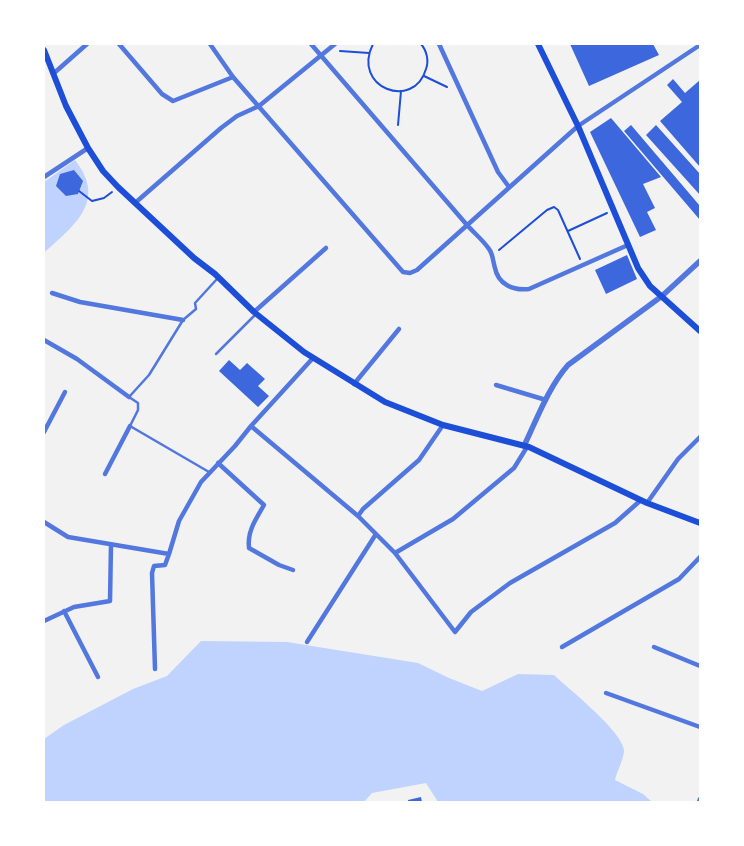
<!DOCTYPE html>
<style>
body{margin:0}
#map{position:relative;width:744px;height:846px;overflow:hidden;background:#f2f2f2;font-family:Helvetica,sans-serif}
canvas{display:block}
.frame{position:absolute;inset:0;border:45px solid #fff;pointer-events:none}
</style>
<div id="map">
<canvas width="744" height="846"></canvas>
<div class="frame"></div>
</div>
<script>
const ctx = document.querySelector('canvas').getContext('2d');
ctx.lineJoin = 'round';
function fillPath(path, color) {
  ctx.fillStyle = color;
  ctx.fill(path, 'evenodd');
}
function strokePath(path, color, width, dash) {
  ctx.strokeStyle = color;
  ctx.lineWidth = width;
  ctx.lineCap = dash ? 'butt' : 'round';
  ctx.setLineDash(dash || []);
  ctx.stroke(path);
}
const water = new Path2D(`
 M 75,160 C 108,202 73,226 44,253 L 44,182 Z
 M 201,641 L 287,642 L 418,663 L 449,678 L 482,691 L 518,674 L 554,675 C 569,689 622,731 624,750 C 624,759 617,771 615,780 L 643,794 L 652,802 L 438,802 L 426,783 L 372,793 L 364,802 L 44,802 L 44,739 L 64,725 L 133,689 L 167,676 Z`);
const building = new Path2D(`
 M 570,44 L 653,44 L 659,55 L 589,86 Z
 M 673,79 L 685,93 L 700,80 L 700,167 L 660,121 L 682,102 L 667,85 Z
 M 611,118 L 661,177 L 643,184 L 655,208 L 647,212 L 656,230 L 640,237 L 590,132 Z
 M 631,125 L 700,206 L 700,220 L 624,131 Z
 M 656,125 L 700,174 L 700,195 L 646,135 Z
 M 74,170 L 83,181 L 78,194 L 66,196 L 56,186 L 60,174 Z
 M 627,255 L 637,279 L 606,294 L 595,270 Z
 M 229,360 L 240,370 L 247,363 L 265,379 L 258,386 L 269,396 L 258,407 L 219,371 Z
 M 421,797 L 422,802 L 408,802 L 408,800 Z`);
const path = new Path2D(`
 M 373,44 C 351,88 414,111 426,69 C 429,61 427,51 421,44
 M 340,51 L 369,53
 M 424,76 L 447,87
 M 398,125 L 401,91
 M 79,191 L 92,201 L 104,198 L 112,192
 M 568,231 L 607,213
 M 499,250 L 547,210 L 554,207 L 558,210 L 580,259`);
const service = new Path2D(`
 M 216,354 L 255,315
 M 209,472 L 130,426 L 138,410 L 138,403 L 129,397 L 149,375 L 183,320 L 196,309 L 195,303 L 217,279`);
const minor = new Path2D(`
 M 119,44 L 162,94 L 173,101 L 233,77
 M 210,44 L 233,77 L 403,272 L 410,273 L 417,270 L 578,126 L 700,45
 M 311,44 L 467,225 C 474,233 483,240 489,249 C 493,254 493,262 495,268 C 498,284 513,291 529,289 L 628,245
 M 439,44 L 498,172 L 509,187
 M 53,74 L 87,44
 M 44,177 L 88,148
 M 135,203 L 221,128 L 237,116 L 259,106 L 335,44
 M 52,293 L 80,302 L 183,320
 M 254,312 L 326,248
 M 44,340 L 77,359 L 129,397
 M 354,384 L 399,329
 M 496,385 L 546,400
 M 251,426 L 358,516 L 363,509 L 419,460 L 443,425
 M 44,432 L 65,392
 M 218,463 L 264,505 C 256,519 247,531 249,548 L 279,565 L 293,570
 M 105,474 L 130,426
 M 647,503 L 678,459 L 700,437
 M 358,516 L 395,553 L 455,632 L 471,612 L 510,583 L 615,523 L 641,500
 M 44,522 L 68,537 L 169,554 L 179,521 L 201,482 L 235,446 L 251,426 L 313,358
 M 395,553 L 453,519 L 514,468 L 527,447
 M 64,611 L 98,677
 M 44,621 L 74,607 L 110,601 L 111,545
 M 307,642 L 376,534
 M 562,647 L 679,579 L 700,557
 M 654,647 L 700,666
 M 155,669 L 152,573 L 154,566 L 165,565 L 169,554
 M 606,693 L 700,727
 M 699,802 L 700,799`);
const tertiary = new Path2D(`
 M 524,446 C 537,419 548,388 568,365 L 662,296 L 700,261`);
const secondary = new Path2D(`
 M 538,44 L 578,126 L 638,268 L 650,286 L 700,331
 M 44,50 L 66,106 L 88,148 L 103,171 L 118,187 L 194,258 L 215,274 L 254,312 L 304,352 L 385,402 L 443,425 L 529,447 L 647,503 L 700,523`);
fillPath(water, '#bfd3fe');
fillPath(building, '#3d67dc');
strokePath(path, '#1d4ed8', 2);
strokePath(service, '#5277de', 2.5);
strokePath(minor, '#5277de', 4.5);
strokePath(tertiary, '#5277de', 5.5);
strokePath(secondary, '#1d4ed8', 6);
</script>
